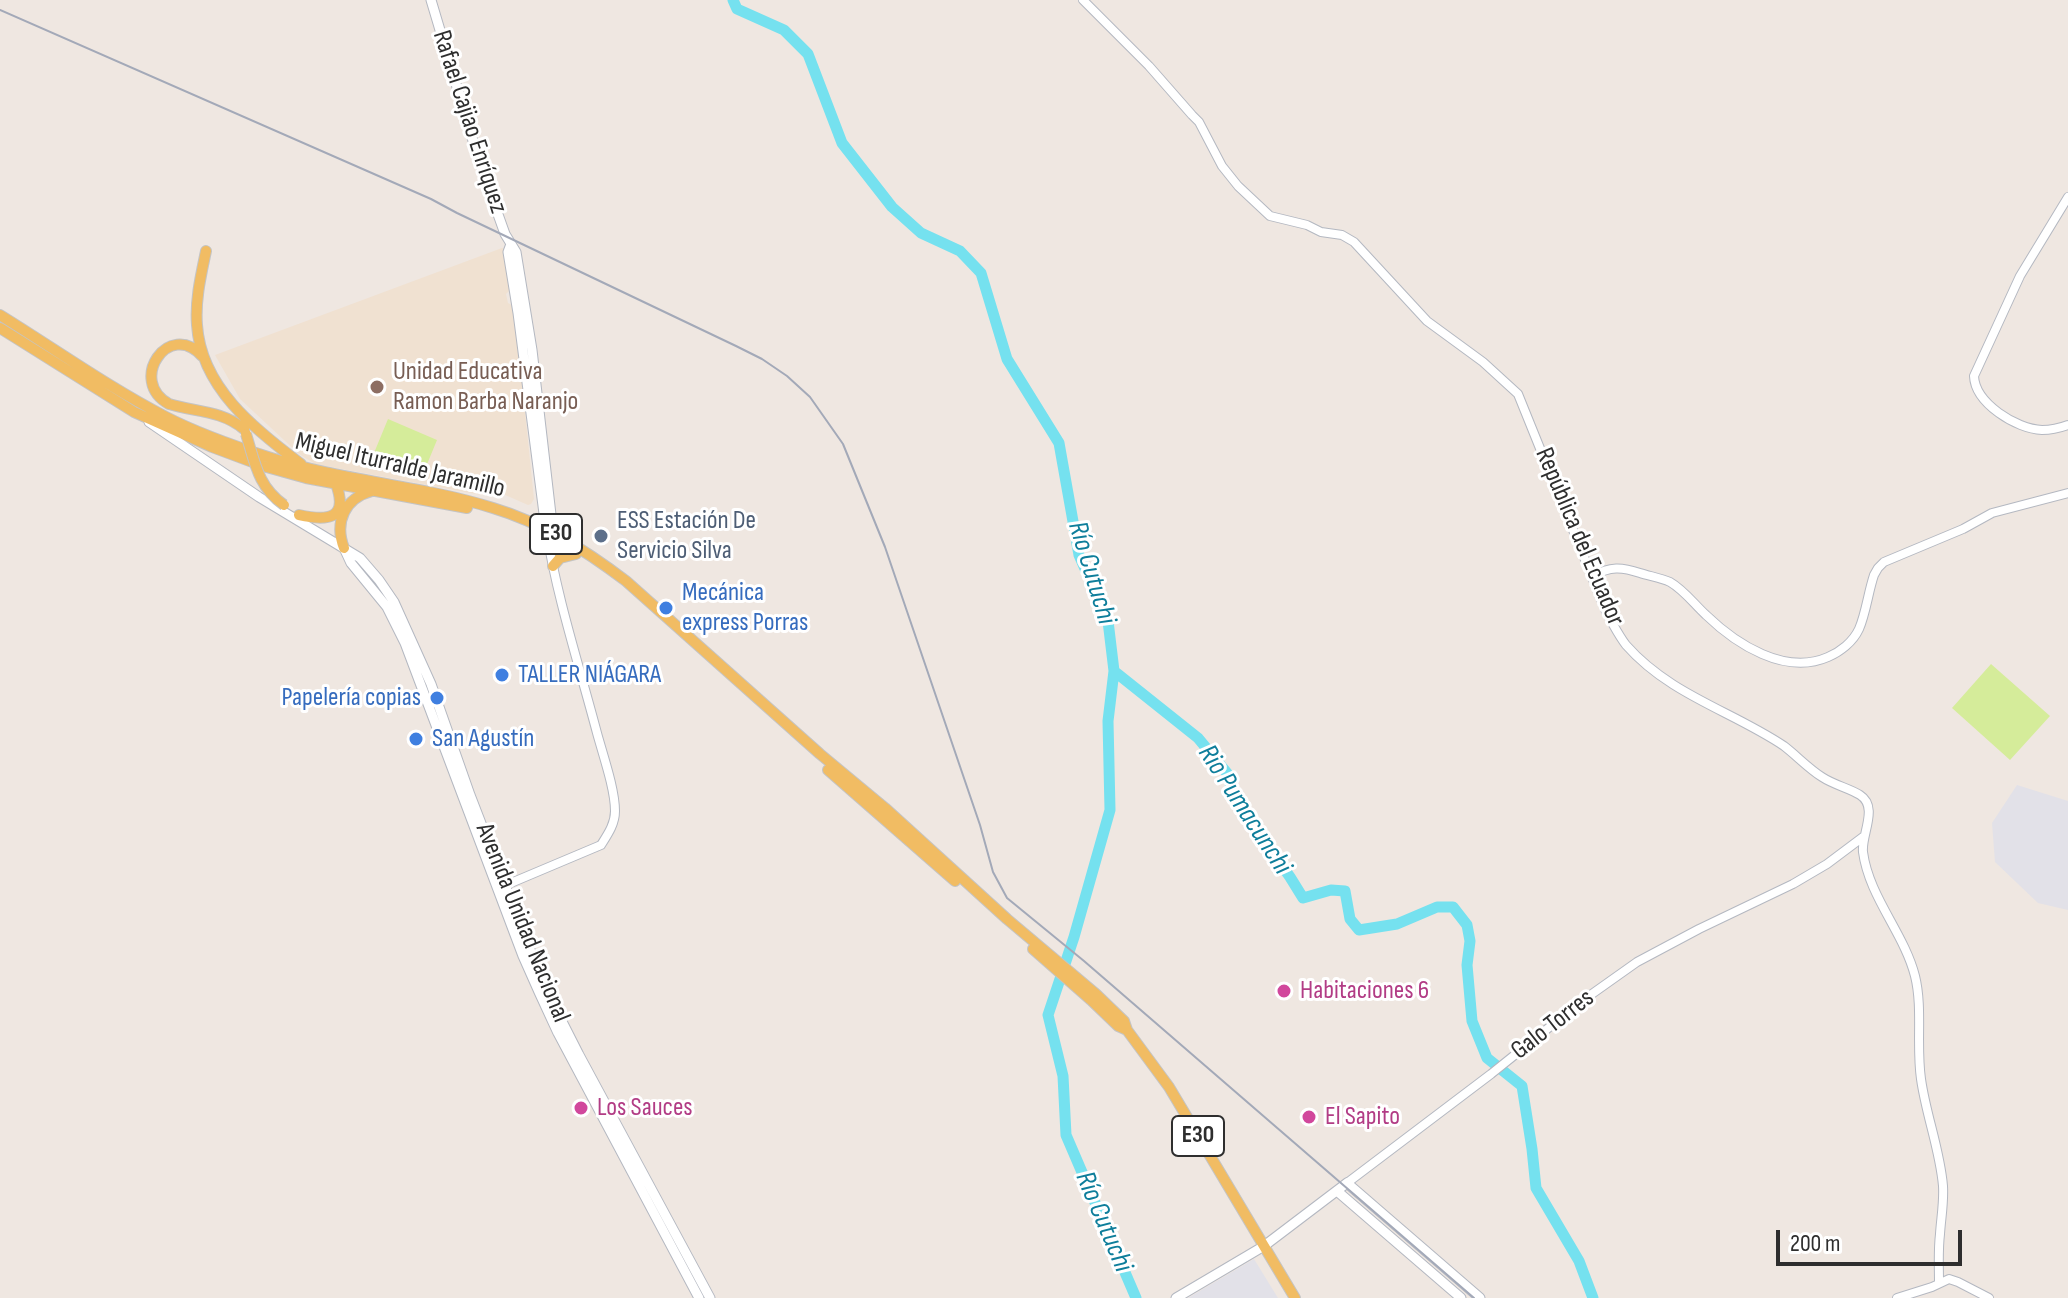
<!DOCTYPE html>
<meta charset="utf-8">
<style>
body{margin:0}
#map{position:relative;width:2068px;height:1298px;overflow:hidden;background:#efe7e1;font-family:"Sofia Sans Condensed",sans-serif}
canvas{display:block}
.scale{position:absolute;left:1776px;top:1230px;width:186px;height:36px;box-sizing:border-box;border:4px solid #2e2e2e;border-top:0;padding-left:10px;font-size:24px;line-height:28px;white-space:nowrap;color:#2e2e2e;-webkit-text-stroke:6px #fff;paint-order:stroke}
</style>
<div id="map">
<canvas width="2068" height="1298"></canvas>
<div class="scale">200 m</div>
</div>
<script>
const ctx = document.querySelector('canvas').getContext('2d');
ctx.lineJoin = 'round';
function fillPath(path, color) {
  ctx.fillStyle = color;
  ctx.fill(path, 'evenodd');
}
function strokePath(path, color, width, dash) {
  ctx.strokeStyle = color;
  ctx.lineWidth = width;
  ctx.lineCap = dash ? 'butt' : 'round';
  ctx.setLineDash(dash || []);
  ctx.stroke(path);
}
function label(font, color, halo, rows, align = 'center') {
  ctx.font = font + ' "Sofia Sans Condensed",sans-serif';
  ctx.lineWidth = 6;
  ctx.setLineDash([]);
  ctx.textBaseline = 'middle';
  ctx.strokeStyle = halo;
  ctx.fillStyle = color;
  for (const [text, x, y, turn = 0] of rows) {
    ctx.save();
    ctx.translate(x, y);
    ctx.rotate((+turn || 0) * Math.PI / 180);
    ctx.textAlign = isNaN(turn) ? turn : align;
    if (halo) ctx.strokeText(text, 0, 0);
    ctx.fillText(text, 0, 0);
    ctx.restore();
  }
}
const industrial = new Path2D(`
 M 2017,785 L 2068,801 L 2068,910 L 2038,903 L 1995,862 L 1992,823 Z
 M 1254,1259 L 1278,1298 L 1188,1298 Z`);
const education = new Path2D(`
 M 502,248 L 505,249 L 510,290 L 506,294 L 508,303 L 514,306 L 534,499 L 531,504 L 528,505 L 503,494 L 481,495 L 315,464 L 299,454 L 240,399 L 215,355 Z`);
const pitch = new Path2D(`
 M 388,419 L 437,440 L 423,474 L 374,453 Z
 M 1991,664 L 2050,716 L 2010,760 L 1952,708 Z`);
const river = new Path2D(`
 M 733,0 L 737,9 L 784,30 L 808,54 L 842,143 L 892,207 L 921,233 L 960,251 L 981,273 L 1007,359 L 1059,443 L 1079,555 L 1108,621 L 1114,671 L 1108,721 L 1110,810 L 1074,937 L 1048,1015 L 1063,1076 L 1066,1135 L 1136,1298
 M 1114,671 L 1198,738 L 1227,773 L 1235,800 L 1290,877 L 1303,898 L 1331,890 L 1345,891 L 1350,919 L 1359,930 L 1397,924 L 1437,907 L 1453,907 L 1467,925 L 1470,941 L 1467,965 L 1472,1021 L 1487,1058 L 1522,1086 L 1532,1149 L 1536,1188 L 1579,1261 L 1593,1298`);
const tertiary = new Path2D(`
 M 1083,0 L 1149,66 L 1192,115 L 1199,122 L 1222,166 L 1238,186 L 1270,216 L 1307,225 L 1321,232 L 1342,235 L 1354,242 L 1427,321 L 1483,362 L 1518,394 L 1607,614 C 1613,624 1619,636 1626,645 C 1670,695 1732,711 1784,746 C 1797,756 1808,768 1822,777 C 1834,785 1849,788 1860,795 C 1879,807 1861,835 1863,852 C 1869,897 1904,933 1915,976 C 1923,1008 1916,1045 1921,1079 C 1926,1115 1940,1150 1943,1186 C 1944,1203 1941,1218 1940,1234 C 1938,1251 1939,1267 1939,1283
 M 2068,197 L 2020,276 L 1974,376 C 1975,403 2016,429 2042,430 C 2051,430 2060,428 2068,425
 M 1593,576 C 1610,566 1622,567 1640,573 C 1649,576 1661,578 1670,582 C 1684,590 1694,604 1706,615 C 1736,644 1785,676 1828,657 C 1840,652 1853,642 1859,629 C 1866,613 1868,593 1874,575 L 1878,568 L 1884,562 L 1963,529 L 1992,513 L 2068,493
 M 499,888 L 601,845 C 608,834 615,824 615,811 C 615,789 603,755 597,733 C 579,665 557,598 546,529
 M 1347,1183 L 1491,1074 L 1582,1001 L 1637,962 L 1699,929 L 1793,884 L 1827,864 L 1863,837
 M 1897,1298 L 1932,1287 L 1949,1279 L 1958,1282 L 1989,1298`);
const secondary = new Path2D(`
 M 431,0 L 479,161 L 505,234 L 516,252 L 532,350 L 553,532
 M 511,244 L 508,252 L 518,313 L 546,529
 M 149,422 L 259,497 L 360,558 L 379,580 L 394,602 L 431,684 L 470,795 L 544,986 L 579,1055 L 710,1298
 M 344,548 L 351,563 L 387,607 L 405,643 L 523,956 L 539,992 L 558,1033 L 699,1298
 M 1337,1191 L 1461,1298
 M 1176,1298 L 1264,1246 L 1347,1183 L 1480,1298`);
const primary = new Path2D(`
 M 206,251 C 201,275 195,300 197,325 C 201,387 254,429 301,464
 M 0,315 C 55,349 108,387 166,417 C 197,433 234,446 268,457 C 341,481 420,485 493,508 C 543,523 585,550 626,581 L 820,754 L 885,808 L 1007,919 L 1096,994 L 1124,1021 L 1127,1030 L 1169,1087 L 1295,1298
 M 0,328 L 134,412 L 212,447 L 263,466 L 306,478 L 467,508
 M 202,356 C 169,319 127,381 169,404 C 195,412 221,410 244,429
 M 299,515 C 327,521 349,520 336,484
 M 344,548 C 334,522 345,498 372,491
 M 553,566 L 560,558 L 576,554
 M 828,770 L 955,881
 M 1033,949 L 1091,1000 L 1118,1026 L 1127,1030`);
const rail = new Path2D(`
 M 0,10 L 431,199 L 457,213 L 736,346 L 762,359 L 787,376 L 810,397 L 843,444 L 885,547 L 980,825 L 993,872 L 1007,898 L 1084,961 L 1474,1298`);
const primaryBridge = new Path2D(`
 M 246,434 C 255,463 258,487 284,505`);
const markers = [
 [377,387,8,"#8d6e63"],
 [601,536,8,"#5c6f8a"],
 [666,608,8,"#3f7fe0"],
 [502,675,8,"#3f7fe0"],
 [437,698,8,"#3f7fe0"],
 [416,739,8,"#3f7fe0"],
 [1284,991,8,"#d1479c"],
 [581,1108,8,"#d1479c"],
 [1309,1117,8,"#d1479c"]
];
const shields = [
 [556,534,52],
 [1198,1136,52]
];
const shieldNames = [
 ["E30",556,534],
 ["E30",1198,1136]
];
const streetNames = [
 ["Rafael Cajiao Enríquez",469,122,72],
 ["Miguel Iturralde Jaramillo",400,466,13],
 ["República del Ecuador",1579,537,67],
 ["Avenida Unidad Nacional",522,923,68],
 ["Galo Torres",1553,1025,-38]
];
const educationNames = [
 ["Unidad Educativa",393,372],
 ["Ramon Barba Naranjo",393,402]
];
const serviceNames = [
 ["ESS Estación De",617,521],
 ["Servicio Silva",617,551]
];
const shopNames = [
 ["Mecánica",682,593],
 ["express Porras",682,623],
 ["TALLER NIÁGARA",518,675],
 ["Papelería copias",421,698,"right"],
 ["San Agustín",432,739]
];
const hotelNames = [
 ["Habitaciones 6",1300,991],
 ["Los Sauces",597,1108],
 ["El Sapito",1325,1117]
];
const waterNames = [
 ["Río Cutuchi",1091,573,73],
 ["Rio Pumacunchi",1244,810,57],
 ["Río Cutuchi",1103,1222,67]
];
fillPath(industrial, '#e2e1e8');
fillPath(education, '#f0e1d1');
fillPath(pitch, '#d5ec9a');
strokePath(river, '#75e1ef', 11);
strokePath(tertiary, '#b4b8c1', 10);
strokePath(secondary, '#b4b8c1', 11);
strokePath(primary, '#c4c4c4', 12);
strokePath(tertiary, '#fff', 8);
strokePath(secondary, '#fff', 9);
strokePath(primary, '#f1bc63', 10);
strokePath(rail, '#a3a9b8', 2);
strokePath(primaryBridge, '#c4c4c4', 12, []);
strokePath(primaryBridge, '#f1bc63', 10);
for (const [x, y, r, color] of markers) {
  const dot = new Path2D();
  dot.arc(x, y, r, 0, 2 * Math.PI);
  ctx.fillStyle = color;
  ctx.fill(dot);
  strokePath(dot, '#fff', 3);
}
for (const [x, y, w] of shields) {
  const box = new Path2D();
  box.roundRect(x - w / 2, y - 20, w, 40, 6);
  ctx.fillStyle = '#fff';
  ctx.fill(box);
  strokePath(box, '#2e2e2e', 2);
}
label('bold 24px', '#2e2e2e', null, shieldNames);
label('26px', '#2e2e2e', '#fff', streetNames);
label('26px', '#785e54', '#fff', educationNames, 'left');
label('26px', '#4e5e75', '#fff', serviceNames, 'left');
label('26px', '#366cbe', '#fff', shopNames, 'left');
label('26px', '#b23c85', '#fff', hotelNames, 'left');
label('italic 28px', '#0e7e9b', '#fff', waterNames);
</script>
